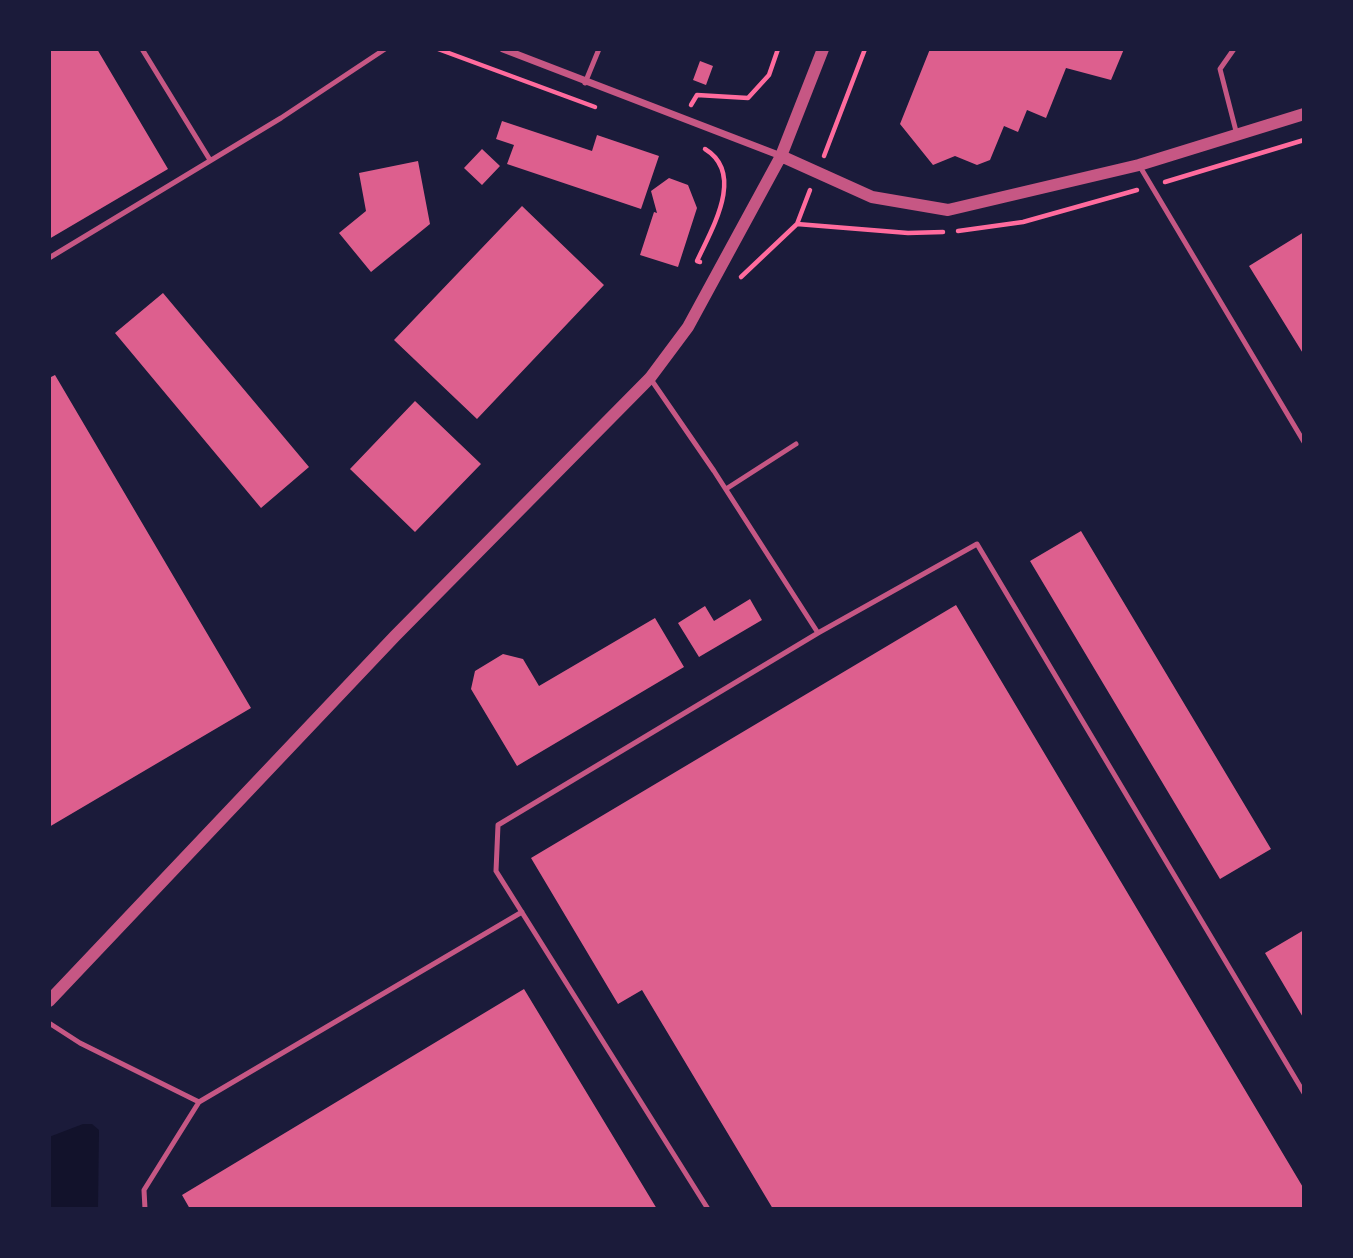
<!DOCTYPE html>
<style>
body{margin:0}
#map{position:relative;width:1353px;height:1258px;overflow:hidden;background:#1b1b3a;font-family:Commissioner,sans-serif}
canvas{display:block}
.frame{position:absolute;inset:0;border:51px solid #1b1b3a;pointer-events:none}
</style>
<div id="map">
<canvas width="1353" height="1258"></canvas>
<div class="frame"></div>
</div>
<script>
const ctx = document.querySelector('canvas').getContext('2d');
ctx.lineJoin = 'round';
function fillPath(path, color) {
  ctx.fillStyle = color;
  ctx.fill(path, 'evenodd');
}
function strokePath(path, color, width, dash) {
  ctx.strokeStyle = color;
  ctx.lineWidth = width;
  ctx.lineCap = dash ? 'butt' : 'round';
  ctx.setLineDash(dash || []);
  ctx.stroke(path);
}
const water = new Path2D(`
 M 83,1124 L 92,1124 L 99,1130 L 98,1209 L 49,1209 L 49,1137 Z`);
const building = new Path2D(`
 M 49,49 L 97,49 L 168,169 L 49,239 Z
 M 930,49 L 1124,49 L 1111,80 L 1066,68 L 1046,118 L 1027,110 L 1018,132 L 1004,126 L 990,160 L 977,165 L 955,156 L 933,165 L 900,124 Z
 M 700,61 L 713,66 L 706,85 L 693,80 Z
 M 502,121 L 592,151 L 597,135 L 659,156 L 641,209 L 507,164 L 514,145 L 496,139 Z
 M 482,149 L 500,166 L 482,185 L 464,168 Z
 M 418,161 L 430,224 L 371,272 L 339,233 L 366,211 L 359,173 Z
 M 669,178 L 688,185 L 697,208 L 678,267 L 640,255 L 654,212 L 657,213 L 651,191 Z
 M 522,206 L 604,285 L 477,419 L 394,340 Z
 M 1304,232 L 1304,355 L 1249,266 Z
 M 163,293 L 309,467 L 261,508 L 115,333 Z
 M 55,375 L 251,708 L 49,827 L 49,378 Z
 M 415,401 L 481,464 L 415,532 L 350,469 Z
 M 1081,531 L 1271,849 L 1220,879 L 1030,561 Z
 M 750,599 L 762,620 L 699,657 L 678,623 L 705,606 L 714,621 Z
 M 956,605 L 1304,1189 L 1304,1209 L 773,1209 L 642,990 L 618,1004 L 531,858 Z
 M 655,618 L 684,667 L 517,766 L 471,689 L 475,671 L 503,654 L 523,659 L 539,686 Z
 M 1304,930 L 1304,1019 L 1265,953 Z
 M 524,989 L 657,1209 L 190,1209 L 182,1195 Z`);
const path = new Path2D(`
 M 438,49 L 595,107
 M 691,105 L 697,95 L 748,98 L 769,75 L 778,49
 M 824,156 L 865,49
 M 1165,182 L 1304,140
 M 797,224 L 908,233 L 943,232
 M 958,231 L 1023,222 L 1137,190
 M 700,262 L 697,261 C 711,230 746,174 705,149
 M 741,277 L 797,224 L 810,190`);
const service = new Path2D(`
 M 142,49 L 210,160
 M 1234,49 L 1220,69 L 1237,135
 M 585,83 L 599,49
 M 1139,165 L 1304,442
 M 49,258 L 281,118 L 385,49
 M 650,378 L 714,471 L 818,633
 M 726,489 L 796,444
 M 49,1023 L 80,1043 L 199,1102
 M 145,1209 L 144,1190 L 199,1102 L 522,912
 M 708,1209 L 496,871 L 498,825 L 818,633 L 977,544 L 1304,1093`);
const minor = new Path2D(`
 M 503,49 L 781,156`);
const tertiary = new Path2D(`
 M 781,156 L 872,197 L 948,210 L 1139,165 L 1304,114
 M 49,1001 L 395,636 L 650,378 L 688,327 L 781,156 L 823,49`);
fillPath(water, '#12122b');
fillPath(building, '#dd5f8e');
strokePath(path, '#ff6b9d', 4.5);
strokePath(service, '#c65784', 5);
strokePath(minor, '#c65784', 7);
strokePath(tertiary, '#c65784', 12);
</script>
